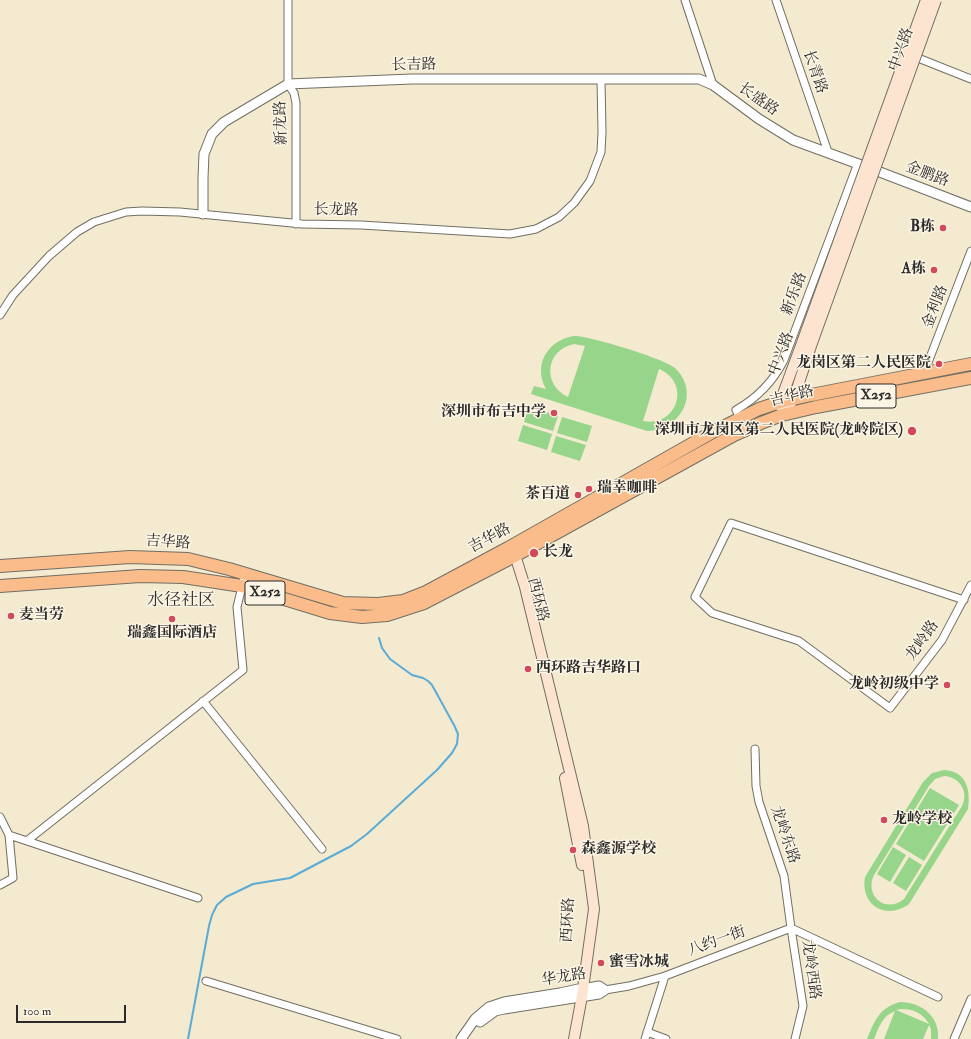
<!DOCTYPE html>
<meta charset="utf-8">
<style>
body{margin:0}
#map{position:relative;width:971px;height:1039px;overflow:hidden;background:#f3eacf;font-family:"IM FELL Double Pica",serif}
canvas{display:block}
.scale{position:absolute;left:16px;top:1005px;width:110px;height:18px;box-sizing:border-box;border:2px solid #2b2b2b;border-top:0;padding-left:5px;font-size:12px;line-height:14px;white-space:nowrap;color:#2b2b2b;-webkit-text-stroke:3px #fcf5e5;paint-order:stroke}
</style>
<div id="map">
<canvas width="971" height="1039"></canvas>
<div class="scale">100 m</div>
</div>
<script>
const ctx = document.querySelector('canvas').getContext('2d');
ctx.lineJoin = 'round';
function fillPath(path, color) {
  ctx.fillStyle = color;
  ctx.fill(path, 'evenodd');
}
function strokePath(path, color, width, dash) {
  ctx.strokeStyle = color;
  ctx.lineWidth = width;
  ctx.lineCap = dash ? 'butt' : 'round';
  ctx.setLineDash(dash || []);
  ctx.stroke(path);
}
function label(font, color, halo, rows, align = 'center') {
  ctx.font = font + ' "IM FELL Double Pica","Noto Serif SC",serif';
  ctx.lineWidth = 3;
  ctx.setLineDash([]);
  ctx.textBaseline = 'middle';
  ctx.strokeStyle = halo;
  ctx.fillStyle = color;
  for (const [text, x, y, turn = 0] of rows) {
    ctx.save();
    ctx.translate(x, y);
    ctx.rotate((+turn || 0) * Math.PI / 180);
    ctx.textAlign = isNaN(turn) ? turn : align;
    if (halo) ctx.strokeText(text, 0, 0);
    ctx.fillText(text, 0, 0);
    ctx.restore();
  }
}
const green = new Path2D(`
 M 573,336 C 588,335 665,359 675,368 C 701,393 681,430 647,431 L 531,394 L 534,386 L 546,389 C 533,365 547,341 573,336 ZM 574,344 L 585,346 L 568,397 C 542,385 545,350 574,344 ZM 659,369 C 692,383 677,428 643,421 Z
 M 529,406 L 558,416 L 553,431 L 524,422 Z
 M 562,417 L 592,426 L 587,442 L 557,433 Z
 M 523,425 L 552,434 L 547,450 L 518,441 Z
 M 556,436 L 586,445 L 580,461 L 551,452 Z
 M 944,770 C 966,771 971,789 968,809 L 909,904 C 886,921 860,905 865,877 L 923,782 L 932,773 ZM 944,776 C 960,777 969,792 962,806 L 904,899 C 886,914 864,896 874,875 L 929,786 L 935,779 Z
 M 930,788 L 959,805 L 924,861 L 896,844 Z
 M 893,847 L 906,855 L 890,882 L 877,874 Z
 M 909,857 L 922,865 L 906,891 L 893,883 Z
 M 900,1002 C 921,1002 940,1016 938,1039 L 931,1039 L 931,1029 L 929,1025 L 923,1039 L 884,1039 L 895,1011 C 882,1016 879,1027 874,1039 L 867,1039 C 875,1020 879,1008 900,1002 ZM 901,1009 C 913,1009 923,1013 929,1024 L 896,1010 Z`);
const stream = new Path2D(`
 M 188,1039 L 209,926 L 212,915 L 217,905 L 226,897 L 253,884 L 290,878 L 351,846 L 367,834 L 437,770 L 452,753 L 457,744 L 458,734 L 454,725 L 432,685 L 428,681 L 423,678 L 412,675 L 390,659 L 382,648 L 379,638`);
const minor = new Path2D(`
 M 288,0 L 288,84 L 294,93 L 296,103 L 296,224
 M 685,0 L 713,85
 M 776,0 L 828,152
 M 913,56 L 971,79
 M 0,315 L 13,295 L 49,256 L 77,232 L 94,222 L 126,212 L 142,211 L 180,212 L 302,224 L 361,225 L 510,234 L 536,229 L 559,217 L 574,203 L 590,181 L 601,152 L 602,132 L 601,79
 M 924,373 L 971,251
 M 740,418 L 736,410 C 757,398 773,382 784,360 L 858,163
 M 964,600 L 731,523 L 695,597 L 712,613 L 799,641 L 890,708 L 942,640 L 971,585
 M 203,701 L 322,849
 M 755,749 L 756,786 L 759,802 L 784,876 L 791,928 L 803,1006 L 795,1039
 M 0,817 L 9,835 L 13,878 L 0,885
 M 9,835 L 198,898
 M 28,840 L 243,670 L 237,607 L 245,574
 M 791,928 L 938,997
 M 206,981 L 397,1039
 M 605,990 L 629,986 L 665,976 L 791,928
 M 647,1032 L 666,1039
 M 645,1039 L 665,976
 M 954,1039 L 971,999`);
const tertiary = new Path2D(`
 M 203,214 L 203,178 L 204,154 L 212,134 L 224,122 L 288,84 L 412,79 L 699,79 L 713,85 L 759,119 L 793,140 L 872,169 L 971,207
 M 480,1022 L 495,1011 L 504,1009 L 599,994 L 605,990
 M 461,1039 L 475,1019 L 489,1007 L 504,1002 L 560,993 L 578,989 L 583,989 L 599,986 L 605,990`);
const secondary = new Path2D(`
 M 781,407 L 780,402 L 803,340
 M 782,415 L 794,398 L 812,343
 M 510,551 L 515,555 L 525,587 L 583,826 L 594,909 L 582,996 L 574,1039
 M 565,778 L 582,865`);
const primary = new Path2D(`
 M 0,566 L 130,557 L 188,559 L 229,569 L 343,603 L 378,604 L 403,601 L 426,592 L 508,548 L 711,433 L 759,409 L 780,402 L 811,395 L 971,364
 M 0,586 L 140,576 L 183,577 L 242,586 L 330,613 L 362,617 L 387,615 L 424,603 L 509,559 L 734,435 L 761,423 L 782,415 L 816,407 L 971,378`);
const secondaryBridge = new Path2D(`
 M 803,340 L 926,0
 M 812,343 L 936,0`);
const markers = [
 [943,228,4,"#d1495b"],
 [934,270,4,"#d1495b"],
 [939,364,4,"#d1495b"],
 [554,413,4,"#d1495b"],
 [912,431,5,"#d1495b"],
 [589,489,4,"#d1495b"],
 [578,495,4,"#d1495b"],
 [534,553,5,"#d1495b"],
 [11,616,4,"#d1495b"],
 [172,619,4,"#d1495b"],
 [528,669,4,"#d1495b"],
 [947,685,4,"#d1495b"],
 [884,820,4,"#d1495b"],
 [573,850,4,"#d1495b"],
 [601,963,4,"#d1495b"]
];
const shields = [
 [876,396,40],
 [265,593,40]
];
const shieldNames = [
 ["X252",876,396],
 ["X252",265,593]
];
const streetNames = [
 ["中兴路",902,50,-70],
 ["长吉路",414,66,-1],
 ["长青路",814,72,71],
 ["长盛路",758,100,35],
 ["新龙路",282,123,-92],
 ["金鹏路",927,175,21],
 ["长龙路",336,211,1],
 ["新乐路",795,294,-69],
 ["金利路",936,307,-69],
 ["中兴路",782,354,-69],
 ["吉华路",792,397,-14],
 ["吉华路",490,539,-28],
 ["吉华路",168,543,4],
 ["西环路",537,600,76],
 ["龙岭路",923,641,-55],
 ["龙岭东路",784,835,71],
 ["西环路",569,920,-87],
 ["八约一街",717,942,-20],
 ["龙岭西路",810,970,82],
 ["华龙路",564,978,-9]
];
const poiNames = [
 ["B栋",935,228],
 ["A栋",926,270],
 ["龙岗区第二人民医院",931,364],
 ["深圳市布吉中学",546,413],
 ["深圳市龙岗区第二人民医院(龙岭院区)",903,431],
 ["瑞幸咖啡",597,489,"left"],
 ["茶百道",570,495],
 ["长龙",543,553,"left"],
 ["麦当劳",19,616,"left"],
 ["瑞鑫国际酒店",172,634,"center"],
 ["西环路吉华路口",536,669,"left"],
 ["龙岭初级中学",939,685],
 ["龙岭学校",892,820,"left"],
 ["森鑫源学校",581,850,"left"],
 ["蜜雪冰城",609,963,"left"]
];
const quarterNames = [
 ["水径社区",181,601]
];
fillPath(green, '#97d58a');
strokePath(stream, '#5aabd5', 2);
strokePath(minor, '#716e64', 9);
strokePath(tertiary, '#716e64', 11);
strokePath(secondary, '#716e64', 12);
strokePath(primary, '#716e64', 14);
strokePath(minor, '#fff', 7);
strokePath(tertiary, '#fff', 9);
strokePath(secondary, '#fde4d0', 10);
strokePath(primary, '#f9bc8a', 12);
strokePath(secondaryBridge, '#716e64', 12, []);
strokePath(secondaryBridge, '#fde4d0', 10);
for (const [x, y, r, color] of markers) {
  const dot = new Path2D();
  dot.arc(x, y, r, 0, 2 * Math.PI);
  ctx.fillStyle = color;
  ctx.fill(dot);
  strokePath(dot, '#fcf5e5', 1.5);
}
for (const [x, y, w] of shields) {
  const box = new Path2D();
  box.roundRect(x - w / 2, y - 12, w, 24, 3);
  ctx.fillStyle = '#fcf5e5';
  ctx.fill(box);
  strokePath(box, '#2b2b2b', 1);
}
label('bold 14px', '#2b2b2b', null, shieldNames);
label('15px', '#2b2b2b', '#fcf5e5', streetNames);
label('bold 15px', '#2b2b2b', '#fcf5e5', poiNames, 'right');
label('17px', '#2b2b2b', '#fcf5e5', quarterNames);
</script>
